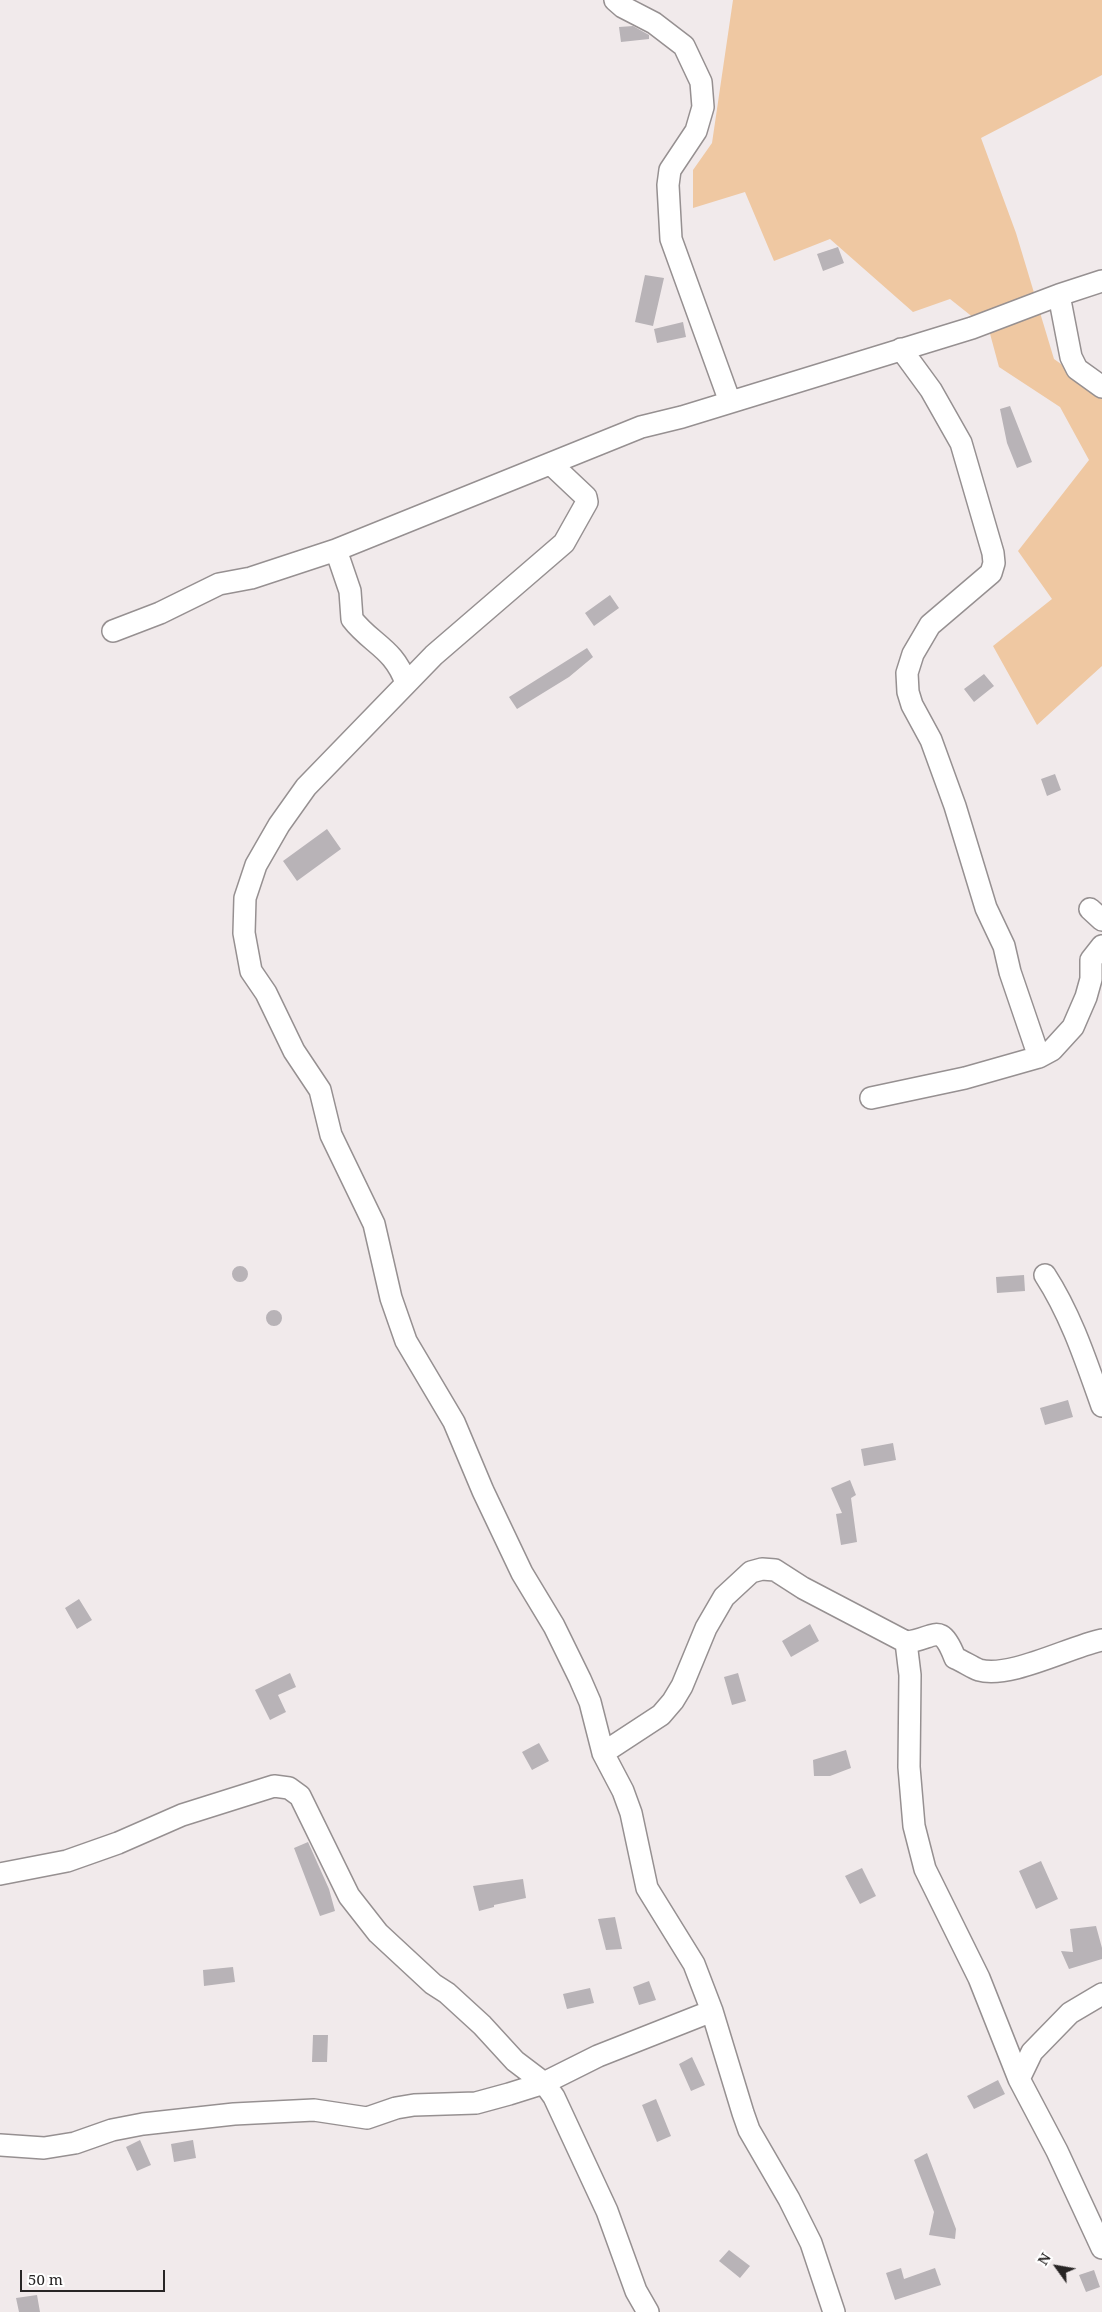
<!DOCTYPE html>
<style>
body{margin:0}
#map{position:relative;width:1102px;height:2312px;overflow:hidden;background:#f1eaeb;font-family:"Noto Serif",serif}
canvas{display:block}
.north{position:absolute;left:1032px;top:2242px;width:50px;height:50px;-webkit-text-stroke:4px #fff;paint-order:stroke;rotate:302deg;font-size:14px;font-weight:700;line-height:20px;text-align:center;color:#282525}
.north::after{content:'';display:block;margin:auto;width:18px;height:22px;background:#282525;clip-path:polygon(50% 0,100% 100%,50% 72%,0 100%)}
.scale{position:absolute;left:20px;top:2270px;width:145px;height:22px;box-sizing:border-box;border:2px solid #282525;border-top:0;padding-left:6px;font-size:15px;line-height:18px;white-space:nowrap;color:#282525;-webkit-text-stroke:4px #fff;paint-order:stroke}
</style>
<div id="map">
<canvas width="1102" height="2312"></canvas>
<div class="north">N</div>
<div class="scale">50 m</div>
</div>
<script>
const ctx = document.querySelector('canvas').getContext('2d');
ctx.lineJoin = 'round';
function fillPath(path, color) {
  ctx.fillStyle = color;
  ctx.fill(path, 'evenodd');
}
function strokePath(path, color, width, dash) {
  ctx.strokeStyle = color;
  ctx.lineWidth = width;
  ctx.lineCap = dash ? 'butt' : 'round';
  ctx.setLineDash(dash || []);
  ctx.stroke(path);
}
const green = new Path2D(`
 M 733,0 L 1102,0 L 1102,75 L 981,138 L 1016,233 L 1054,359 L 1102,393 L 1102,666 L 1037,725 L 993,646 L 1052,599 L 1018,551 L 1089,460 L 1060,407 L 999,367 L 989,330 L 950,299 L 913,312 L 830,239 L 774,261 L 745,192 L 693,208 L 693,170 L 712,143 Z`);
const building = new Path2D(`
 M 633,26 L 649,35 L 649,39 L 621,42 L 619,27 Z
 M 838,247 L 844,263 L 823,271 L 817,254 Z
 M 645,275 L 664,278 L 653,326 L 635,322 Z
 M 683,322 L 686,337 L 657,343 L 654,329 Z
 M 1010,406 L 1032,462 L 1017,468 L 1007,443 L 1000,409 Z
 M 610,595 L 619,608 L 594,626 L 585,613 Z
 M 587,648 L 593,657 L 569,677 L 517,709 L 509,697 Z
 M 984,674 L 994,686 L 974,702 L 964,689 Z
 M 1055,774 L 1061,790 L 1047,796 L 1041,779 Z
 M 327,829 L 341,849 L 297,881 L 283,861 Z
 M232 1274a8 8 0 1 1 16 0a8 8 0 1 1-16 0Z
 M 1024,1275 L 1025,1291 L 997,1293 L 996,1277 Z
 M266 1318a8 8 0 1 1 16 0a8 8 0 1 1-16 0Z
 M 1068,1400 L 1073,1417 L 1045,1425 L 1040,1408 Z
 M 893,1443 L 896,1460 L 864,1466 L 861,1449 Z
 M 850,1480 L 856,1495 L 851,1498 L 857,1542 L 841,1545 L 836,1514 L 842,1513 L 831,1488 Z
 M 79,1599 L 92,1620 L 77,1629 L 65,1608 Z
 M 810,1624 L 819,1641 L 791,1657 L 782,1641 Z
 M 290,1673 L 296,1687 L 278,1695 L 286,1712 L 270,1720 L 255,1690 Z
 M 738,1673 L 746,1701 L 732,1705 L 724,1677 Z
 M 539,1743 L 549,1761 L 532,1770 L 522,1752 Z
 M 846,1750 L 851,1768 L 830,1776 L 814,1776 L 813,1760 Z
 M 308,1842 L 329,1889 L 335,1911 L 320,1916 L 294,1848 Z
 M 1041,1861 L 1058,1899 L 1036,1909 L 1019,1871 Z
 M 862,1868 L 876,1896 L 860,1904 L 845,1876 Z
 M 523,1879 L 526,1898 L 494,1905 L 494,1907 L 479,1911 L 473,1886 Z
 M 615,1917 L 622,1949 L 606,1950 L 598,1919 Z
 M 1096,1926 L 1102,1948 L 1102,1959 L 1069,1969 L 1061,1951 L 1073,1952 L 1070,1929 Z
 M 233,1967 L 235,1982 L 204,1986 L 203,1970 Z
 M 649,1981 L 656,2000 L 639,2005 L 633,1987 Z
 M 590,1988 L 594,2003 L 567,2009 L 563,1994 Z
 M 313,2035 L 328,2035 L 327,2062 L 312,2062 Z
 M 692,2057 L 705,2085 L 691,2091 L 679,2064 Z
 M 998,2080 L 1005,2094 L 974,2109 L 967,2096 Z
 M 656,2099 L 671,2136 L 657,2142 L 642,2105 Z
 M 140,2140 L 151,2165 L 137,2171 L 126,2147 Z
 M 193,2140 L 196,2158 L 174,2162 L 171,2144 Z
 M 927,2153 L 956,2229 L 955,2239 L 929,2235 L 934,2212 L 914,2160 Z
 M 729,2250 L 750,2266 L 740,2278 L 719,2261 Z
 M 901,2268 L 904,2279 L 935,2268 L 941,2285 L 895,2300 L 886,2273 Z
 M 1094,2270 L 1100,2287 L 1086,2292 L 1079,2275 Z
 M 37,2295 L 40,2312 L 19,2312 L 16,2298 Z`);
const minor = new Path2D(`
 M 615,0 L 623,7 L 654,23 L 684,46 L 701,82 L 703,107 L 696,131 L 670,170 L 668,185 L 671,239 L 730,402
 M 1059,295 L 1071,357 L 1077,369 L 1102,387
 M 901,349 L 931,390 L 961,443 L 993,553 L 994,563 L 991,573 L 930,625 L 913,654 L 907,673 L 908,692 L 912,705 L 931,740 L 955,806 L 986,908 L 1004,946 L 1010,972 L 1039,1057
 M 551,464 L 586,497 L 587,502 L 564,543 L 434,655 L 306,787 L 279,825 L 256,865 L 245,898 L 244,933 L 251,971 L 266,993 L 294,1051 L 320,1090 L 331,1135 L 374,1224 L 391,1298 L 406,1341 L 454,1422 L 483,1491 L 522,1573 L 554,1626 L 580,1679 L 590,1702 L 603,1753 L 623,1791 L 631,1813 L 647,1888 L 694,1964 L 712,2011 L 743,2113 L 749,2130 L 789,2199 L 811,2243 L 834,2312
 M 336,550 L 350,591 L 352,619 C 371,644 394,648 406,683
 M 113,631 L 160,613 L 219,584 L 251,578 L 336,550 L 641,427 L 682,417 L 972,328 L 1059,295 L 1102,281
 M 1090,909 L 1102,920
 M 871,1098 L 965,1078 L 1039,1057 L 1052,1050 L 1073,1027 L 1086,997 L 1091,979 L 1091,960 L 1102,946
 M 1045,1275 C 1071,1315 1086,1361 1102,1406
 M 906,1642 L 910,1675 L 909,1767 L 914,1826 L 925,1869 L 979,1978 L 1019,2079 L 1057,2151 L 1102,2248
 M 603,1753 L 661,1715 L 673,1701 L 682,1686 L 706,1628 L 724,1597 L 751,1572 L 762,1569 L 775,1570 L 803,1588 L 906,1642 C 934,1640 940,1619 955,1658 C 963,1661 971,1667 979,1670 C 1009,1679 1069,1647 1102,1640
 M 0,1874 L 67,1861 L 118,1843 L 182,1815 L 274,1786 L 289,1788 L 300,1796 L 349,1896 L 378,1933 L 433,1984 L 447,1993 L 482,2025 L 515,2061 L 544,2083 L 554,2097 L 607,2211 L 636,2291 L 648,2312
 M 1019,2079 L 1032,2052 L 1070,2013 L 1102,1994
 M 0,2145 L 44,2148 L 75,2143 L 112,2130 L 143,2124 L 234,2114 L 314,2110 L 367,2118 L 396,2108 L 414,2105 L 476,2103 L 509,2094 L 544,2083 L 598,2056 L 712,2011`);
fillPath(green, '#efc8a2');
fillPath(building, '#b8b3b7');
strokePath(minor, '#969091', 24);
strokePath(minor, '#fff', 21);
</script>
